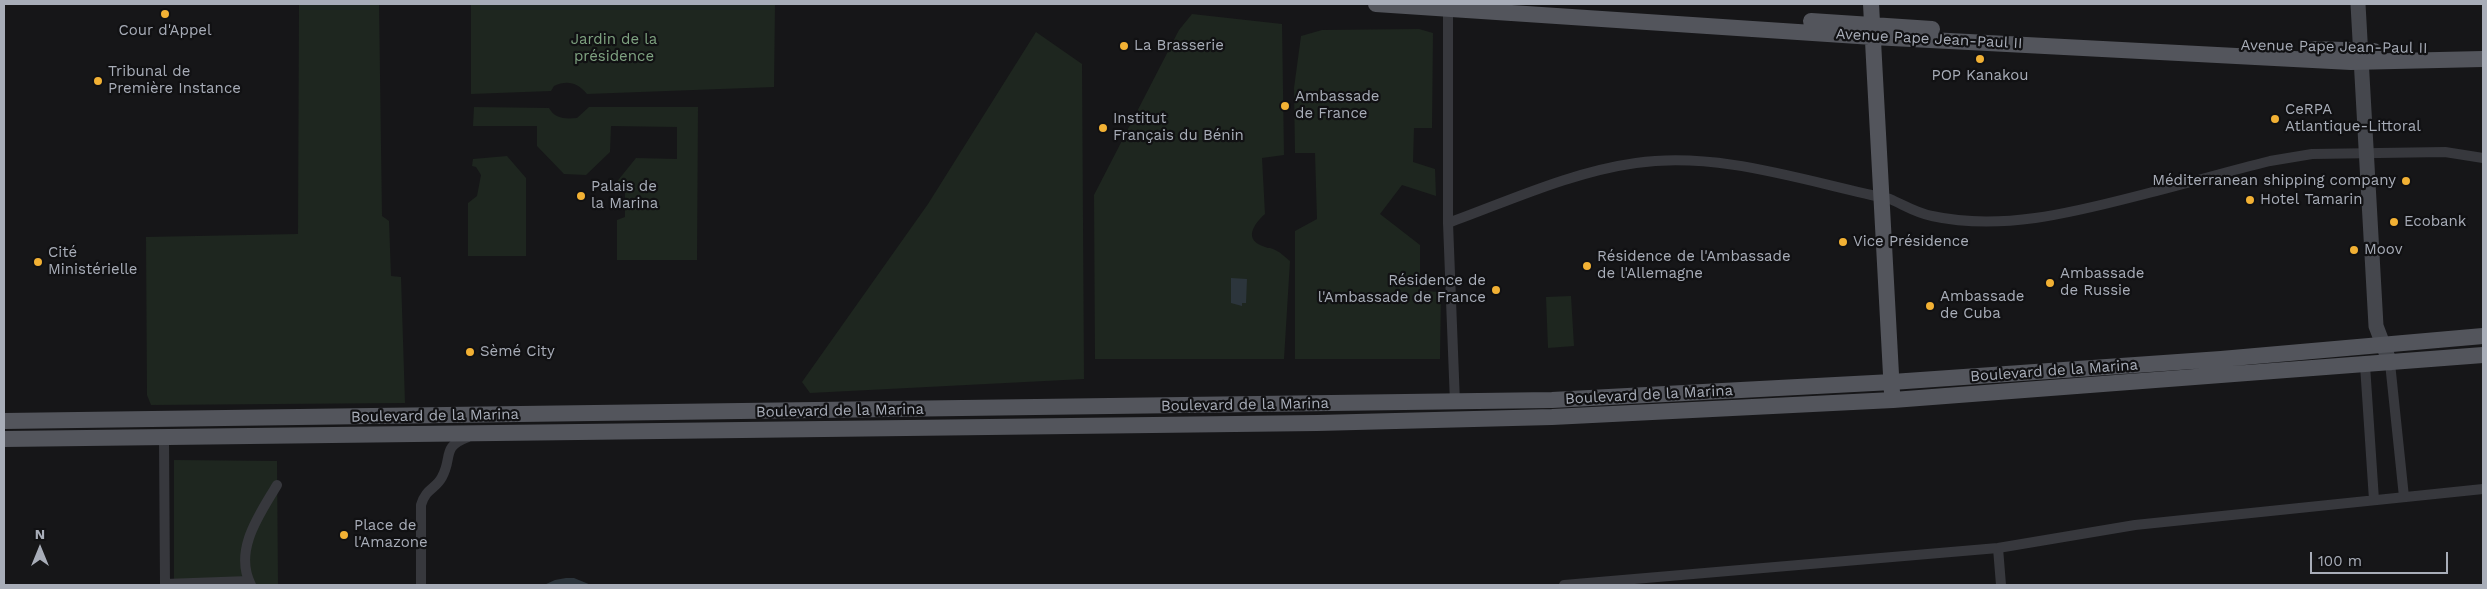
<!DOCTYPE html>
<meta charset="utf-8">
<style>
body{margin:0}
#map{position:relative;width:2487px;height:589px;overflow:hidden;background:#161618;font-family:"Work Sans",sans-serif}
canvas{display:block}
.frame{position:absolute;inset:0;border:5px solid #a8adb8;pointer-events:none}
.north{position:absolute;left:15px;top:524px;width:50px;height:50px;-webkit-text-stroke:4px #111113;paint-order:stroke;rotate:0deg;font-size:14px;font-weight:700;line-height:20px;text-align:center;color:#a8adb8}
.north::after{content:'';display:block;margin:auto;width:18px;height:22px;background:#a8adb8;clip-path:polygon(50% 0,100% 100%,50% 72%,0 100%)}
.scale{position:absolute;left:2310px;top:552px;width:138px;height:22px;box-sizing:border-box;border:2px solid #a8adb8;border-top:0;padding-left:6px;font-size:15px;line-height:18px;white-space:nowrap;color:#a8adb8;-webkit-text-stroke:4px #111113;paint-order:stroke}
</style>
<div id="map">
<canvas width="2487" height="589"></canvas>
<div class="frame"></div>
<div class="north">N</div>
<div class="scale">100 m</div>
</div>
<script>
const ctx = document.querySelector('canvas').getContext('2d');
ctx.lineJoin = 'round';
function fillPath(path, color) {
  ctx.fillStyle = color;
  ctx.fill(path, 'evenodd');
}
function strokePath(path, color, width, dash) {
  ctx.strokeStyle = color;
  ctx.lineWidth = width;
  ctx.lineCap = dash ? 'butt' : 'round';
  ctx.setLineDash(dash || []);
  ctx.stroke(path);
}
function label(font, color, halo, rows, align = 'center') {
  ctx.font = font + ' "Work Sans",sans-serif';
  ctx.lineWidth = 4.5;
  ctx.setLineDash([]);
  ctx.textBaseline = 'middle';
  ctx.strokeStyle = halo;
  ctx.fillStyle = color;
  for (const [text, x, y, turn = 0] of rows) {
    ctx.save();
    ctx.translate(x, y);
    ctx.rotate((+turn || 0) * Math.PI / 180);
    ctx.textAlign = isNaN(turn) ? turn : align;
    if (halo) ctx.strokeText(text, 0, 0);
    ctx.fillText(text, 0, 0);
    ctx.restore();
  }
}
const green = new Path2D(`
 M 299,4 L 379,4 L 382,216 L 389,221 L 391,276 L 401,277 L 405,403 L 151,405 L 147,395 L 146,237 L 298,234 Z
 M 471,4 L 775,4 L 774,87 L 587,94 C 577,82 567,80 554,86 L 551,91 L 471,94 Z
 M 1192,14 L 1282,24 L 1284,155 L 1262,158 L 1265,214 C 1253,225 1243,240 1265,247 C 1270,249 1269,247 1273,249 C 1279,251 1285,257 1290,261 L 1284,359 L 1095,359 L 1094,195 L 1179,30 Z
 M 1419,29 L 1433,33 L 1432,128 L 1414,128 L 1413,162 L 1435,169 L 1436,196 L 1402,185 L 1380,214 L 1420,245 L 1420,291 L 1441,292 L 1440,359 L 1295,359 L 1295,231 L 1317,219 L 1315,153 L 1295,153 L 1294,88 L 1301,36 L 1322,30 Z
 M 1036,32 L 1082,64 L 1084,379 L 810,393 L 802,382 L 928,204 Z
 M 474,107 L 549,108 C 555,119 565,119 577,118 L 589,107 L 698,107 L 697,260 L 617,260 L 617,220 L 625,217 L 625,185 L 615,184 L 636,158 L 677,159 L 677,127 L 611,126 L 610,152 L 586,175 L 564,174 L 537,146 L 537,126 L 473,126 Z
 M 507,156 L 526,178 L 526,256 L 468,256 L 468,203 L 477,196 L 481,175 L 476,167 L 472,166 L 473,159 Z
 M 1571,296 L 1574,346 L 1548,348 L 1546,297 Z
 M 174,460 L 277,461 L 278,585 L 174,585 Z`);
const water = new Path2D(`
 M 1231,278 L 1247,279 L 1246,303 L 1242,303 L 1242,306 L 1231,303 Z
 M 566,578 L 574,578 L 591,585 L 544,585 L 555,580 Z`);
const street = new Path2D(`
 M 1448,8 L 1448,223 L 1455,403
 M 1448,223 C 1509,201 1571,172 1636,163 C 1721,151 1807,182 1890,199 C 1904,205 1916,213 1932,216 C 2000,231 2071,213 2137,196 C 2182,185 2225,172 2270,161 L 2312,154 L 2445,152 L 2483,158
 M 2390,363 L 2404,497
 M 2365,365 L 2374,500
 M 164,438 L 165,585
 M 1998,548 L 2001,585
 M 165,584 L 249,581
 M 251,585 C 233,550 260,514 277,485
 M 421,585 L 421,505 C 426,488 436,489 442,477 C 453,457 441,447 468,437
 M 1564,585 L 1998,548 L 2135,525 L 2483,489`);
const secondary = new Path2D(`
 M 2358,4 L 2376,326 L 2390,363`);
const primary = new Path2D(`
 M 1376,4 L 1873,37 L 2351,62 L 2483,59
 M 1871,4 L 1892,393
 M 1811,21 L 1932,29
 M 2313,49 L 2374,51
 M 4,421 L 1552,400 L 1892,382 L 2221,359 L 2483,336
 M 4,439 L 1317,423 L 1552,417 L 1893,400 L 2483,355`);
const markers = [
 [165,14,5,"#f2b134"],
 [1124,46,5,"#f2b134"],
 [1980,59,5,"#f2b134"],
 [98,81,5,"#f2b134"],
 [1285,106,5,"#f2b134"],
 [2275,119,5,"#f2b134"],
 [1103,128,5,"#f2b134"],
 [2406,181,5,"#f2b134"],
 [581,196,5,"#f2b134"],
 [2250,200,5,"#f2b134"],
 [2394,222,5,"#f2b134"],
 [1843,242,5,"#f2b134"],
 [2354,250,5,"#f2b134"],
 [38,262,5,"#f2b134"],
 [1587,266,5,"#f2b134"],
 [2050,283,5,"#f2b134"],
 [1496,290,5,"#f2b134"],
 [1930,306,5,"#f2b134"],
 [470,352,5,"#f2b134"],
 [344,535,5,"#f2b134"]
];
const poiNames = [
 ["Cour d'Appel",165,31,"center"],
 ["La Brasserie",1134,46],
 ["Tribunal de",108,72],
 ["Première Instance",108,89],
 ["POP Kanakou",1980,76,"center"],
 ["Ambassade",1295,97],
 ["de France",1295,114],
 ["CeRPA",2285,110],
 ["Atlantique-Littoral",2285,127],
 ["Institut",1113,119],
 ["Français du Bénin",1113,136],
 ["Méditerranean shipping company",2396,181,"right"],
 ["Palais de",591,187],
 ["la Marina",591,204],
 ["Hotel Tamarin",2260,200],
 ["Ecobank",2404,222],
 ["Vice Présidence",1853,242],
 ["Moov",2364,250],
 ["Cité",48,253],
 ["Ministérielle",48,270],
 ["Résidence de l'Ambassade",1597,257],
 ["de l'Allemagne",1597,274],
 ["Ambassade",2060,274],
 ["de Russie",2060,291],
 ["Résidence de",1486,281,"right"],
 ["l'Ambassade de France",1486,298,"right"],
 ["Ambassade",1940,297],
 ["de Cuba",1940,314],
 ["Sèmé City",480,352],
 ["Place de",354,526],
 ["l'Amazone",354,543]
];
const streetNames = [
 ["Avenue Pape Jean-Paul II",1929,39,3],
 ["Avenue Pape Jean-Paul II",2334,47,1],
 ["Boulevard de la Marina",2054,371,-4],
 ["Boulevard de la Marina",1649,395,-3],
 ["Boulevard de la Marina",1245,405,-1],
 ["Boulevard de la Marina",840,411,-1],
 ["Boulevard de la Marina",435,416,-1]
];
const parkNames = [
 ["Jardin de la",614,40],
 ["présidence",614,57]
];
fillPath(green, '#1e261f');
fillPath(water, '#2c353c');
strokePath(street, '#37383d', 10);
strokePath(secondary, '#45474d', 15);
strokePath(primary, '#53555c', 16);
for (const [x, y, r, color] of markers) {
  const dot = new Path2D();
  dot.arc(x, y, r, 0, 2 * Math.PI);
  ctx.fillStyle = color;
  ctx.fill(dot);
  strokePath(dot, '#111113', 2);
}
label('15px', '#a8adb8', '#111113', poiNames, 'left');
label('15px', '#a8adb8', '#111113', streetNames);
label('15px', '#7fa381', '#111113', parkNames);
</script>
